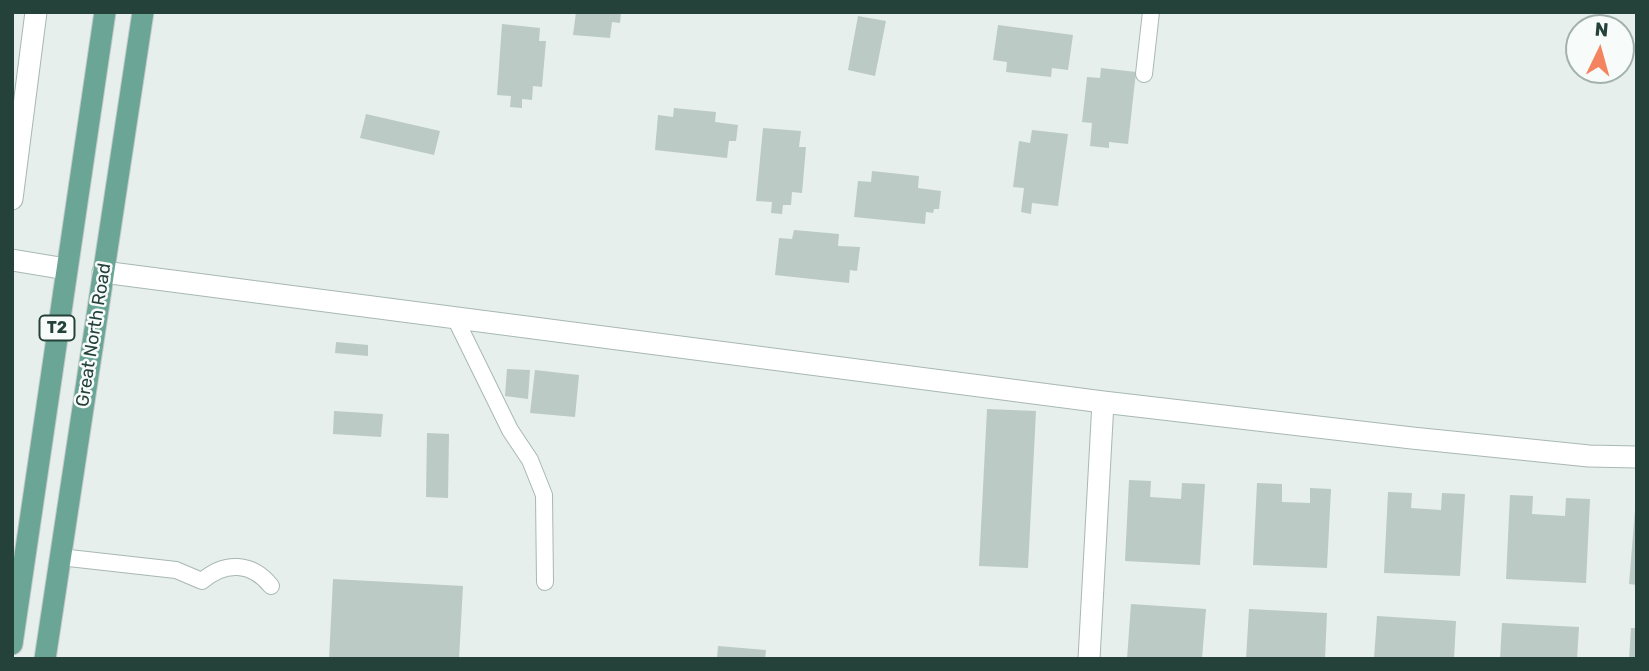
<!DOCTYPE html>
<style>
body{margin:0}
#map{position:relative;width:1649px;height:671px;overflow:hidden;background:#e6efeb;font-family:Rubik,sans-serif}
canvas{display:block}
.frame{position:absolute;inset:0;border:14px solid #24423a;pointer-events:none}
.north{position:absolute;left:1565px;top:14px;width:70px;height:70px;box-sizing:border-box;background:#f7fbf9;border:2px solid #a3b1ad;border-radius:50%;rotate:5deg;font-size:19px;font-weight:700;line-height:28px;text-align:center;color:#24423a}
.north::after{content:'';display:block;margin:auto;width:24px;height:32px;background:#f4845f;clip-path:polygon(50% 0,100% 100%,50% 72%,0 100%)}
</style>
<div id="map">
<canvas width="1649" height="671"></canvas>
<div class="frame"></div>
<div class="north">N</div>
</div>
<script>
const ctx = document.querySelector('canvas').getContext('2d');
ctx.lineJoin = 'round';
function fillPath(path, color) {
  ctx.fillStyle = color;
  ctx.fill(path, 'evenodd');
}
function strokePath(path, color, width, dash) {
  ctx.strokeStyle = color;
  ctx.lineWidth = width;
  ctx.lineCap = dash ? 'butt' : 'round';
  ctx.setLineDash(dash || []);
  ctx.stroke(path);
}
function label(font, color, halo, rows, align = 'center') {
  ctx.font = font + ' Rubik,sans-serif';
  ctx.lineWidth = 5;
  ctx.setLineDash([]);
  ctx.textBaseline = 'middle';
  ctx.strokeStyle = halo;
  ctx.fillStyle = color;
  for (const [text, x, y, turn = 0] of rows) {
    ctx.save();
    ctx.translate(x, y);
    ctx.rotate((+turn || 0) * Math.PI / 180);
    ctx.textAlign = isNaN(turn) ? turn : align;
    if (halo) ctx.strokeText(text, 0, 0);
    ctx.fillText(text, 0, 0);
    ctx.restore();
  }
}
const building = new Path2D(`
 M 576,12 L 621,12 L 620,23 L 612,22 L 610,38 L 573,35 Z
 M 858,16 L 886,21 L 875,76 L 848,70 Z
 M 502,24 L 540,28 L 539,41 L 546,41 L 542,87 L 533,86 L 532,100 L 522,99 L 522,108 L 510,107 L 511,96 L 497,95 Z
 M 998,25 L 1073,35 L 1068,70 L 1052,68 L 1051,77 L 1006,72 L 1007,62 L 993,60 Z
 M 1101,68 L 1136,72 L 1128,144 L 1109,142 L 1109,148 L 1090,146 L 1092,123 L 1082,122 L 1087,77 L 1100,78 Z
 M 674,108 L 716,112 L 715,122 L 738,125 L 736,141 L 729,141 L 727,158 L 655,150 L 658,115 L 673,117 Z
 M 366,114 L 440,131 L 434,155 L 360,138 Z
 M 763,128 L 801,131 L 799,147 L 806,147 L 802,193 L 792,192 L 791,205 L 783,205 L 782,214 L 771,213 L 772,202 L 756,201 Z
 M 1032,130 L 1068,134 L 1058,206 L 1032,203 L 1031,214 L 1021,212 L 1024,188 L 1013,187 L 1019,141 L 1030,143 Z
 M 872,171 L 919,176 L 918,188 L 941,191 L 939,209 L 934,209 L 933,213 L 926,212 L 925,224 L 854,217 L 858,181 L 871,182 Z
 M 794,230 L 839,234 L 838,246 L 860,247 L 857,271 L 850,270 L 849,283 L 775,275 L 779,238 L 792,239 Z
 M 336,342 L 368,345 L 368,356 L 335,353 Z
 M 507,369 L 530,370 L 528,399 L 505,396 Z
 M 535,370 L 579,375 L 575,417 L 530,413 Z
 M 987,409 L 1036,411 L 1028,568 L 979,566 Z
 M 334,411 L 383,414 L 381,437 L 333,434 Z
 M 427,433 L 449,434 L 448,498 L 426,497 Z
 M 1129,480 L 1151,481 L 1150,497 L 1181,499 L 1182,483 L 1205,484 L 1200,565 L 1125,561 Z
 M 1257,483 L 1282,484 L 1282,502 L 1310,503 L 1310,488 L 1331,489 L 1327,568 L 1253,565 Z
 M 1388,492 L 1412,493 L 1411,508 L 1441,510 L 1442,493 L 1465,494 L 1460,576 L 1384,573 Z
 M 1510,495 L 1533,496 L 1532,514 L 1565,516 L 1566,498 L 1590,499 L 1586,583 L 1506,579 Z
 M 1635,510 L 1637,510 L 1637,585 L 1629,584 Z
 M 333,579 L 463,586 L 459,659 L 329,659 Z
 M 1131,604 L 1206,609 L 1202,659 L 1127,659 Z
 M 1249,609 L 1327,613 L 1325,659 L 1246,659 Z
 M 1377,616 L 1456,621 L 1454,659 L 1374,659 Z
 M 1502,623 L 1579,627 L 1577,659 L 1500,659 Z
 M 1631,628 L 1637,628 L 1637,659 L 1629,659 Z
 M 718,646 L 766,650 L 765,659 L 717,659 Z`);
const service = new Path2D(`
 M 1144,74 L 1151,12
 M 456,320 L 510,430 L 530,460 L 544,495 L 545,582
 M 60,557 L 176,570 L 202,581 C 225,561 252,562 271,586`);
const minor = new Path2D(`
 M 12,199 L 36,12
 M 12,260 L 66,269
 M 103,272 L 1103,402 L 1412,438 L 1589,456 L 1637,457
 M 1089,659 L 1103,402`);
const primary = new Path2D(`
 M 12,644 L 105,12
 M 45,659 L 143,12`);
const shields = [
 [57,328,35]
];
const shieldNames = [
 ["T2",57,328]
];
const streetNames = [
 ["Great North Road",94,335,-81]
];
fillPath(building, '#bbcac4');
strokePath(service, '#a8b8b2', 18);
strokePath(minor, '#a8b8b2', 23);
strokePath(primary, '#c2cac8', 23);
strokePath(service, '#fff', 16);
strokePath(minor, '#fff', 21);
strokePath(primary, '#6aa596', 21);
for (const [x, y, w] of shields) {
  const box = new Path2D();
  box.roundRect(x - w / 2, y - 12.5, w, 25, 5);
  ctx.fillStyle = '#f7fbf9';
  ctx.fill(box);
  strokePath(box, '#24423a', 2);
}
label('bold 16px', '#24423a', null, shieldNames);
label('18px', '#24423a', '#f7fbf9', streetNames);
</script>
